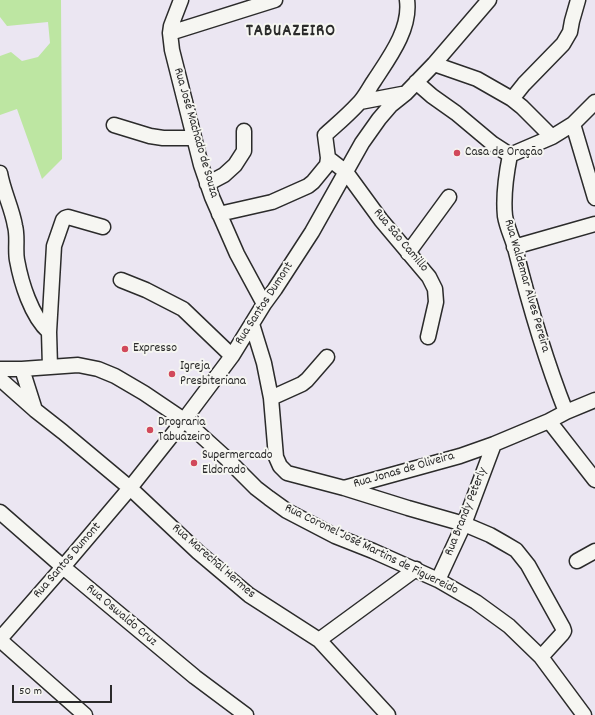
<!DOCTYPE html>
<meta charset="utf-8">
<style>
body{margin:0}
#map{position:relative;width:595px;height:715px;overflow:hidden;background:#ebe6f2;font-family:Dekko,sans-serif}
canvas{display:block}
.scale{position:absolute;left:12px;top:685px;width:100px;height:18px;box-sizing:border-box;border:2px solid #2b2b2b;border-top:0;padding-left:5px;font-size:12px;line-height:14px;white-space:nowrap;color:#2b2b2b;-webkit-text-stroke:3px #f6f6f2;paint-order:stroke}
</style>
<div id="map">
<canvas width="595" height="715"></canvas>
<div class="scale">50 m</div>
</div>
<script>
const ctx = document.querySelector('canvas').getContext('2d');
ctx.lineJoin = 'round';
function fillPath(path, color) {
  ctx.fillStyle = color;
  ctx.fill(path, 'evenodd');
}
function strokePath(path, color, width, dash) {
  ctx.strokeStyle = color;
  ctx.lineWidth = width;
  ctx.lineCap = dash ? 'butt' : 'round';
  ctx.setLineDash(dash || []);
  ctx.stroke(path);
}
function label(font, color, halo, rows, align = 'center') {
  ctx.font = font + ' Dekko,sans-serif';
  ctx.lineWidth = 4;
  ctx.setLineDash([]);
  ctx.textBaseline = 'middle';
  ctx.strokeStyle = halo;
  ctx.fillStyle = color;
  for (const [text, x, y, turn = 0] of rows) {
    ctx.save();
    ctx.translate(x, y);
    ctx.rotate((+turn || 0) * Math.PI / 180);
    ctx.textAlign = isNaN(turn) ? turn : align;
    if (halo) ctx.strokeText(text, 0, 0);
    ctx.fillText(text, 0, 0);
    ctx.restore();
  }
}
const green = new Path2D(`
 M 0,0 L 61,0 L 62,159 L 42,179 L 17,109 L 0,115 L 0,56 L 11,52 L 22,61 L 38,57 L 50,43 L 48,22 L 7,26 L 0,17 Z`);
const minor = new Path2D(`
 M 181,0 L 171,26 L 170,33 L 172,50 L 201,165 L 212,197 L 237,254 L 264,304
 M 170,33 L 275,0
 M 434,64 L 477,79 L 512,99 L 522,107 L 552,137
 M 416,82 L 432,96 L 456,113 L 493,144 L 510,155
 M 512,99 L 524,84 L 563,44 L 570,32 L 572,21 L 578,0
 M 360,102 L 402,94
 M 573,124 L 595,198
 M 114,125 L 150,136 L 163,138 L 194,138
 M 510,155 C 506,175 503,196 505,216 C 507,228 512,237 515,248 C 529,304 545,359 566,412
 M 510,155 L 552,137 L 573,124 L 595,102
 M 328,158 L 346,172 L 381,220 L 429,277 L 435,289 L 436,302 L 428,337
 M 0,173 C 3,191 12,208 15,226 C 18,237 15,249 17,260 C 21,282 31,316 49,332
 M 207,184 L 224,175 L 235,165 L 244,151 L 244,131
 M 219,214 L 272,202 L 308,186 L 313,182 L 327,165 L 328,158 L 325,135 C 336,125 348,115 358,104 C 365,97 369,88 374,81 C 389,58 411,29 407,0
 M 514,247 L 595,224
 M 408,253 L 449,197
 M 121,280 L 146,290 L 183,309 L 232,356
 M 252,324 L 264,363 L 271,398 L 276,457 L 280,466 L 287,473 L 344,488 L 408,508 L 464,524 L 490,535 L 504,543 L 516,550 L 528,565 L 563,628 L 564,631 L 562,634 L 541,657
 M 50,367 L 49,332 L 54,246 L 63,220 L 65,218 L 68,217 L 103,227
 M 0,369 L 22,369 L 78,365 L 98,369 L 115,376 L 144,393 L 184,420 L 226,458 L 256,488 L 269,498 L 287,511 L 335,536 L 373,551 L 438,580 L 476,602 L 509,626 L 541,657 L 584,715
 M 22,369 L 35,410
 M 0,379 L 35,410 L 63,432 L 130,488 L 198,552 L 249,595 L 319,640 L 388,715
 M 271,398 L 302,384 L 307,380 L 327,357
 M 549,421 L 595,480
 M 344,488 L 460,456 L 494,444 L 549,421 L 566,412 L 595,400
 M 0,512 L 63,567 L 195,677 L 246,715
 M 577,561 L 595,551
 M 438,580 L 464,524 L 494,444
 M 0,639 L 63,567 L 130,488 L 184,420 L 232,356 L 264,304 L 275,289 L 312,232 L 362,143 L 379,119 L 391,105 L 406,93 L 434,64 L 489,0
 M 0,640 L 85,715
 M 319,640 L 416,569`);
const markers = [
 [457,153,4,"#d1495b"],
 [125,349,4,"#d1495b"],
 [172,374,4,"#d1495b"],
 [150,430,4,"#d1495b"],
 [194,463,4,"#d1495b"]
];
const streetNames = [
 ["Rua José Machado de Souza",195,133,74],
 ["Rua São Camillo",400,241,50],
 ["Rua Waldemar Alves Pereira",526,286,74],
 ["Rua Santos Dumont",265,304,-57],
 ["Rua Jonas de Oliveira",404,471,-16],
 ["Rua Brandy Peterly",467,512,-68],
 ["Rua Coronel José Martins de Figuereido",371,550,26],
 ["Rua Santos Dumont",68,561,-49],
 ["Rua Marechal Hermes",213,562,41],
 ["Rua Oswaldo Cruz",121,616,40]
];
const poiNames = [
 ["Casa de Oração",465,153],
 ["Expresso",133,349],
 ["Igreja",180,367],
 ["Presbiteriana",180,382],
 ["Drograria",158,423],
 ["Tabuazeiro",158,438],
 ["Supermercado",202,456],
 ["Eldorado",202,471]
];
const districtNames = [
 ["TABUAZEIRO",291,33]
];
fillPath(green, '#bde6a2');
strokePath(minor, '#2b2b2b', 17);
strokePath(minor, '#f6f6f2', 14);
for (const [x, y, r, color] of markers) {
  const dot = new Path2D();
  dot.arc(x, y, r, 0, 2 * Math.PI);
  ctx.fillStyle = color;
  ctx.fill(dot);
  strokePath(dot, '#f6f6f2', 1.5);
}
label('13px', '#2b2b2b', '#f6f6f2', streetNames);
label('13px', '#2b2b2b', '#f6f6f2', poiNames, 'left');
ctx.letterSpacing = '1px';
label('bold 17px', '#2b2b2b', '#f6f6f2', districtNames);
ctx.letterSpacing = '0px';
</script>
